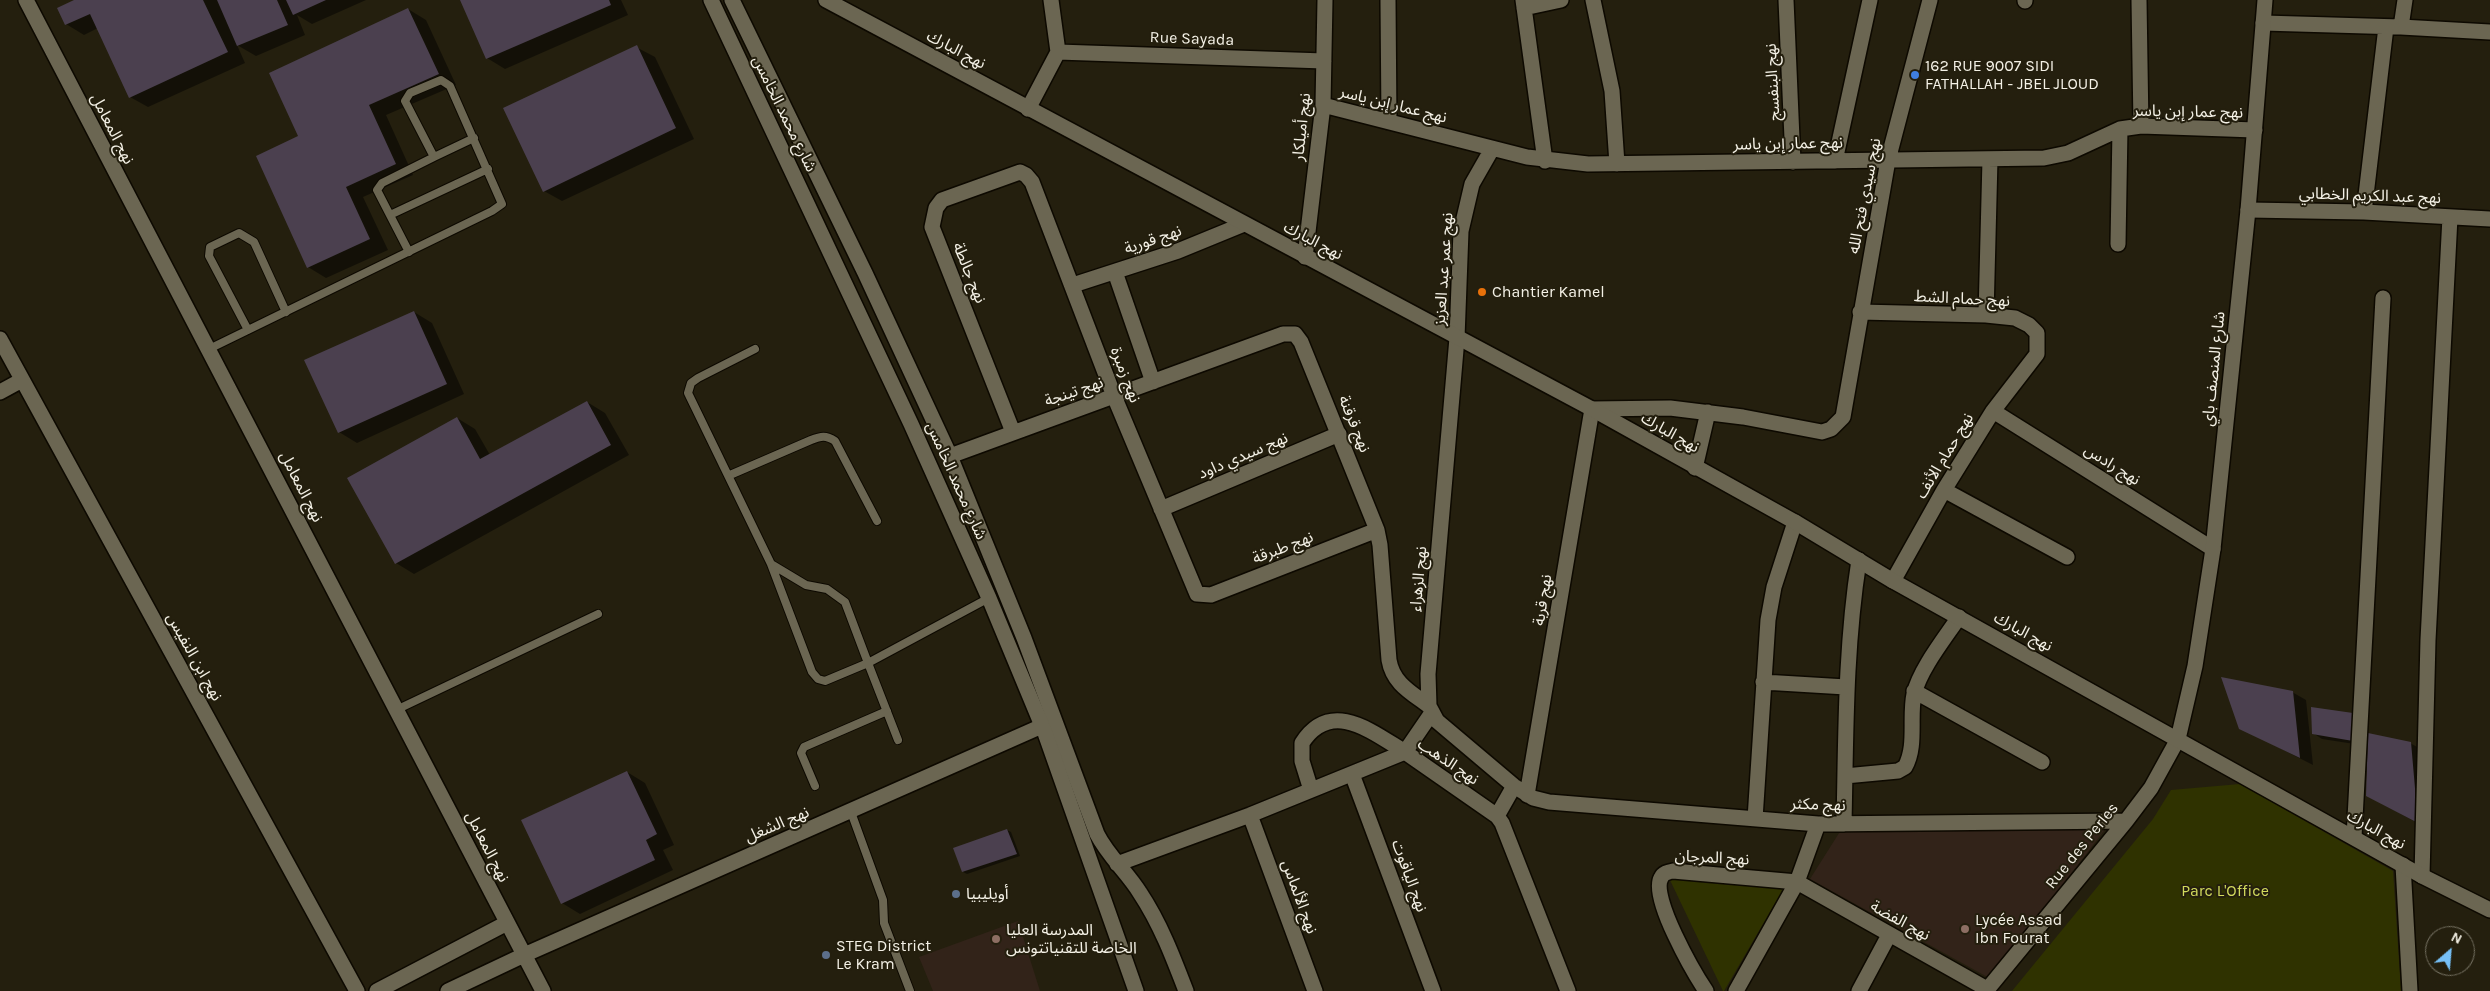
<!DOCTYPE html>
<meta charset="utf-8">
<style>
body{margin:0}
#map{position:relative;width:2490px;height:991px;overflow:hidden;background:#241f0e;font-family:Karla,sans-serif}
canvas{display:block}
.north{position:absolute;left:2425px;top:926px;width:50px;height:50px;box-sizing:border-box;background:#241f0e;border:1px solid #777364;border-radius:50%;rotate:27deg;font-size:14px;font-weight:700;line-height:20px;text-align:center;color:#f4f1e6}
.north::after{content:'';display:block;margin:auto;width:18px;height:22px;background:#76c0f7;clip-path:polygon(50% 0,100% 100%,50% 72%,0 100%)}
</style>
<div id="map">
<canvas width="2490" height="991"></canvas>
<div class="north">N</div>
</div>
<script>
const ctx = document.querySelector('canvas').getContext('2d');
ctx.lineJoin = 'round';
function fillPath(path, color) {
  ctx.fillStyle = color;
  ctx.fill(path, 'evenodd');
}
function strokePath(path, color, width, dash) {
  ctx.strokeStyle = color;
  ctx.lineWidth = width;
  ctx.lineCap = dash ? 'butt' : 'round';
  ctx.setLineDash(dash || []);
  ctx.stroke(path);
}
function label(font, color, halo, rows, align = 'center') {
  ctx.font = font + ' Karla,"Noto Sans Arabic",sans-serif';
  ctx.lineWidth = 4;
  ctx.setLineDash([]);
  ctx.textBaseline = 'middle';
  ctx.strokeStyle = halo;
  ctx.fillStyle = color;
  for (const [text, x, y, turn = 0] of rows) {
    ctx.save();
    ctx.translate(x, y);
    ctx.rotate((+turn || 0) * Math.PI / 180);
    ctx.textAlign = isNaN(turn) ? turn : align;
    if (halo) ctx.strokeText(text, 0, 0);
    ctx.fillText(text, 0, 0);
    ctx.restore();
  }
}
const education = new Path2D(`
 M 2109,824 L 1991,979 L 1810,879 L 1841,830 Z
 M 1018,921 L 1040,991 L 933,991 L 919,957 Z`);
const green = new Path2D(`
 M 2240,784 L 2393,871 L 2401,991 L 2012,991 L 2153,819 L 2171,790 Z
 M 1669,878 L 1784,888 L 1724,991 L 1723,991 Z`);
const shadow = new Path2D(`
 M 77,0 L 366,0 L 312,24 L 297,15 L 305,35 L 256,56 L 237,45 L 245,63 L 148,107 L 130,97 L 98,28 L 84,35 L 66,24 Z
 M 461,0 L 621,0 L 628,15 L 505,69 L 487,58 Z
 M 408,9 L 426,20 L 456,85 L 386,115 L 413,175 L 363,197 L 388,250 L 326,278 L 308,267 L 300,137 Z
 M 636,47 L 655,57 L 694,139 L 562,201 L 544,191 Z
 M 414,312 L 432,323 L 464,394 L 357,443 L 339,432 Z
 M 587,402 L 605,413 L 629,455 L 414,574 L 396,563 L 457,418 L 475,429 L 490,455 Z
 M 2292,692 L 2306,700 L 2313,765 L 2240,728 Z
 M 2353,714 L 2362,720 L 2361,745 L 2322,739 L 2313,733 Z
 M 2410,743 L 2424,751 L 2431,830 L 2382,804 Z
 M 627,772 L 645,783 L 674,845 L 663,850 L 673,870 L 580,914 L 562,903 Z
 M 1007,830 L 1011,832 L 1020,856 L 967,874 L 963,872 Z`);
const building = new Path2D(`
 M 74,0 L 203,0 L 228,52 L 129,98 L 90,14 L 65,25 L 57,8 Z
 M 217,0 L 277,0 L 288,25 L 237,46 Z
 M 286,0 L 326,0 L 293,15 Z
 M 460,0 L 609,0 L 611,5 L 486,59 Z
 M 408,8 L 439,74 L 369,105 L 396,164 L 346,187 L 370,239 L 307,268 L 256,156 L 298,136 L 269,73 Z
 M 637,45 L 676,128 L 543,192 L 503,108 Z
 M 414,311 L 447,384 L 338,433 L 304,360 Z
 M 587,401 L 611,445 L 395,564 L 347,478 L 457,417 L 480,459 Z
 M 2221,677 L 2293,691 L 2300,758 L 2239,729 Z
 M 2311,707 L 2353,713 L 2353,741 L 2312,734 Z
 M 2368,733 L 2411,742 L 2418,823 L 2366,796 Z
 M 627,771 L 657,834 L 646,840 L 655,860 L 561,904 L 521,820 Z
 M 1007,829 L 1017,854 L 962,872 L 953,848 Z`);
const lane = new Path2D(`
 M 434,157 L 474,138
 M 390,215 L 488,169
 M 248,330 L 209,256 L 210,247 L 239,233 L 254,242 L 286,312
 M 209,349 L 492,211 L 502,204 L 450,86 L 441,80 L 410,93 L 405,101 L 434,157 L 382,183 L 377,190 L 409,252
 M 755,349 L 698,378 L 691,383 L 688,393 L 771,564 L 806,585 L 827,589 L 845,602 L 868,663 L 989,598
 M 730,475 L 811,440 C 821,436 826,435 835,441 L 877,521
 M 771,564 L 812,672 L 818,679 L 825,681 L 868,663 L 898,740
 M 396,710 L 598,614
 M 815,786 L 801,753 L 804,747 L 887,711
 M 851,812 L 883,900 L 884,923 L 910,991`);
const street = new Path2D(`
 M 26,0 L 543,991
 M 732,0 L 865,273 L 950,456 L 1024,638 L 1097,834 C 1108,856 1127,872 1140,893 C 1160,923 1173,957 1186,991
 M 1388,0 L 1389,122
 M 1523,0 L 1545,161
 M 1593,0 L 1612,91 L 1617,164
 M 1786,0 L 1793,162
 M 2139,0 L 2141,126
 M 2025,1 L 2025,0
 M 1524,8 L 1561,0
 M 2263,23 L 2401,27 L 2490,32
 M 2401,27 L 2405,0
 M 1058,52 L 1324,61
 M 1323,105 L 1527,157 L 1588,164 L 2044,158 L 2068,153 L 2120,129 L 2141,126 L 2255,130
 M 1028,109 L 1058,52 L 1051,0
 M 1492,149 L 1472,184 L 1461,231 L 1457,338 L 1428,674 L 1429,706 L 1437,721 L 1514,786 L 1533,798 L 1549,802 L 1818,824 L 2126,821
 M 1835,161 L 1870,0
 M 2248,210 L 2364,212 L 2490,219
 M 2364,212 L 2386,27
 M 2118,244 L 2120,129
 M 1305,257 L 1323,105 L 1325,0
 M 1115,272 L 1153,382
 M 1073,285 L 1178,251 L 1244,224
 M 1860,312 L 1986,315 L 2015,318 L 2029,325 L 2037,333 L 2037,354 L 1993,411 L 1944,490 L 1893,581
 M 1986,315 L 1990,159
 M 0,339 L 357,991
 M 0,392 L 22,380
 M 1993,411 L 2213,549
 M 1013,432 L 932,227 L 936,208 L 942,200 L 1020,172 L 1026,175 L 1032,182 L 1114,396 L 1197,594 L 1211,595 L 1377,530
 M 950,456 L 1283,334 L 1295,334 L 1301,342 L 1377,530 L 1380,545 L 1389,660 C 1393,684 1412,693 1429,706
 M 1695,468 L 1708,412
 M 1944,490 L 2067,557
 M 1161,509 L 1339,434
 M 1763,682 L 1846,687
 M 1914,691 L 2042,762
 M 1352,774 L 1433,991
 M 1845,776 L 1898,771 L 1905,767 C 1917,746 1909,717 1914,694 C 1920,669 1945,638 1959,617
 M 1311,790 L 1302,761 L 1302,743 C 1331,698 1372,732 1405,752 L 1431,714
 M 1527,795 L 1592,409 L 1670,408 L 1743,417 L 1822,432 L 1831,429 L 1843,417 L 1888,160 L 1930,0
 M 1250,815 L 1315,991
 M 1497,816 L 1514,786
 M 1755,819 L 1768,620 L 1774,587 L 1795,522
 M 1844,824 C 1846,734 1845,650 1859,560
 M 2354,837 L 2383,298
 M 1117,864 L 1250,815 L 1405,752 L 1497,816 L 1502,823 L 1568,991
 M 2403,865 L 2410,991
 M 2422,876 L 2428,640 L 2450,217
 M 377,991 L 507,923
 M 448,991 L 524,955 L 1042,726
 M 1706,991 C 1694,973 1650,897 1661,878 C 1663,873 1668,872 1673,871 L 1797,882 L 1987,989
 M 1736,991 L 1797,882 L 1818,824
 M 1859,991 L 1889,935
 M 1986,991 L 2126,821 L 2151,788 L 2178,739`);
const secondary = new Path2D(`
 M 711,0 L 911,424 L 989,598 L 1045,733 L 1136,991
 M 826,0 L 1592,409 L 1795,522 L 1893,581 L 2422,876 L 2490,910
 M 2178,739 L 2195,666 L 2213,549 L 2248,210 L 2265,0`);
const markers = [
 [1915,75,5,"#3f7fe0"],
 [1482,292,5,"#e8710a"],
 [956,894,5,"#5c6f8a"],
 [1965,929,5,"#8d6e63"],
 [996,939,5,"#8d6e63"],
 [826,955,5,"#5c6f8a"]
];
const streetNames = [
 ["Rue Sayada",1192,39,2],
 ["نهج البارك",956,50,28],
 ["نهج البنفسج",1773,82,-93],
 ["نهج عمار إبن ياسر",1393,105,14],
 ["نهج عمار إبن ياسر",2188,112,1],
 ["شارع محمد الخامس",784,114,64],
 ["نهج أميلكار",1302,127,-84],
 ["نهج المعامل",112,129,63],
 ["نهج عمار إبن ياسر",1788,144,-1],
 ["نهج سيدي فتح الله",1865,196,-79],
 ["نهج عبد الكريم الخطابي",2370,196,2],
 ["نهج قورية",1153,240,-19],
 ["نهج البارك",1313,241,28],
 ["نهج عمر عبد العزيز",1444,269,-86],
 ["نهج جالطة",969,273,68],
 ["نهج حمام الشط",1962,299,3],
 ["شارع المنصف باي",2214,369,-84],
 ["نهج زمبرة",1125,375,69],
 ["نهج تينجة",1074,392,-19],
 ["نهج قرقنة",1354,424,68],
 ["نهج البارك",1670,433,30],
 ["نهج سيدي داود",1243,456,-23],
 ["نهج حمام الأنف",1945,456,-59],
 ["نهج رادس",2112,465,32],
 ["شارع محمد الخامس",956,481,66],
 ["نهج المعامل",301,487,63],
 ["نهج طبرقة",1283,548,-21],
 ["نهج الزهراء",1419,579,-85],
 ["نهج قربة",1543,600,-81],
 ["نهج البارك",2023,632,29],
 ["نهج ابن النفيس",194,657,61],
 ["نهج الذهب",1448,762,34],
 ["نهج مكثر",1818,805,2],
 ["نهج الشغل",777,825,-23],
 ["نهج البارك",2376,830,29],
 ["Rue des Perles",2082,846,-51],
 ["نهج المعامل",487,847,63],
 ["نهج المرجان",1712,858,3],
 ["نهج الياقوت",1409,876,70],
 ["نهج الألماس",1299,897,70],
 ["نهج الفضة",1900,921,29]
];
const poiNames = [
 ["162 RUE 9007 SIDI",1925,66],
 ["FATHALLAH - JBEL JLOUD",1925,84],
 ["Chantier Kamel",1492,292],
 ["أويليبيا",966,894],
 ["Lycée Assad",1975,920],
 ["Ibn Fourat",1975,938],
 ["المدرسة العليا",1006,930],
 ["الخاصة للتقنياتتونس",1006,948],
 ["STEG District",836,946],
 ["Le Kram",836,964]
];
const parkNames = [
 ["Parc L'Office",2225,891]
];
fillPath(education, '#322319');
fillPath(green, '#2f3200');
fillPath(shadow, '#0007');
fillPath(building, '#4b404f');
strokePath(lane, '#0d0900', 10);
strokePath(street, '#0d0900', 18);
strokePath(secondary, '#0d0900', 18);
strokePath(lane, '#6b6652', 8);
strokePath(street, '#6b6652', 15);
strokePath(secondary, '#6b6652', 15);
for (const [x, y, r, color] of markers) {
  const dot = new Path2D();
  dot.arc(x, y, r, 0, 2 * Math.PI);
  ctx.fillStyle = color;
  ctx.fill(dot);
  strokePath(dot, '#241f0e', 2);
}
label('16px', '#f4f1e6', '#241f0e', streetNames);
label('16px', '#f4f1e6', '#241f0e', poiNames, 'left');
label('16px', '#d2da5d', '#241f0e', parkNames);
</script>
